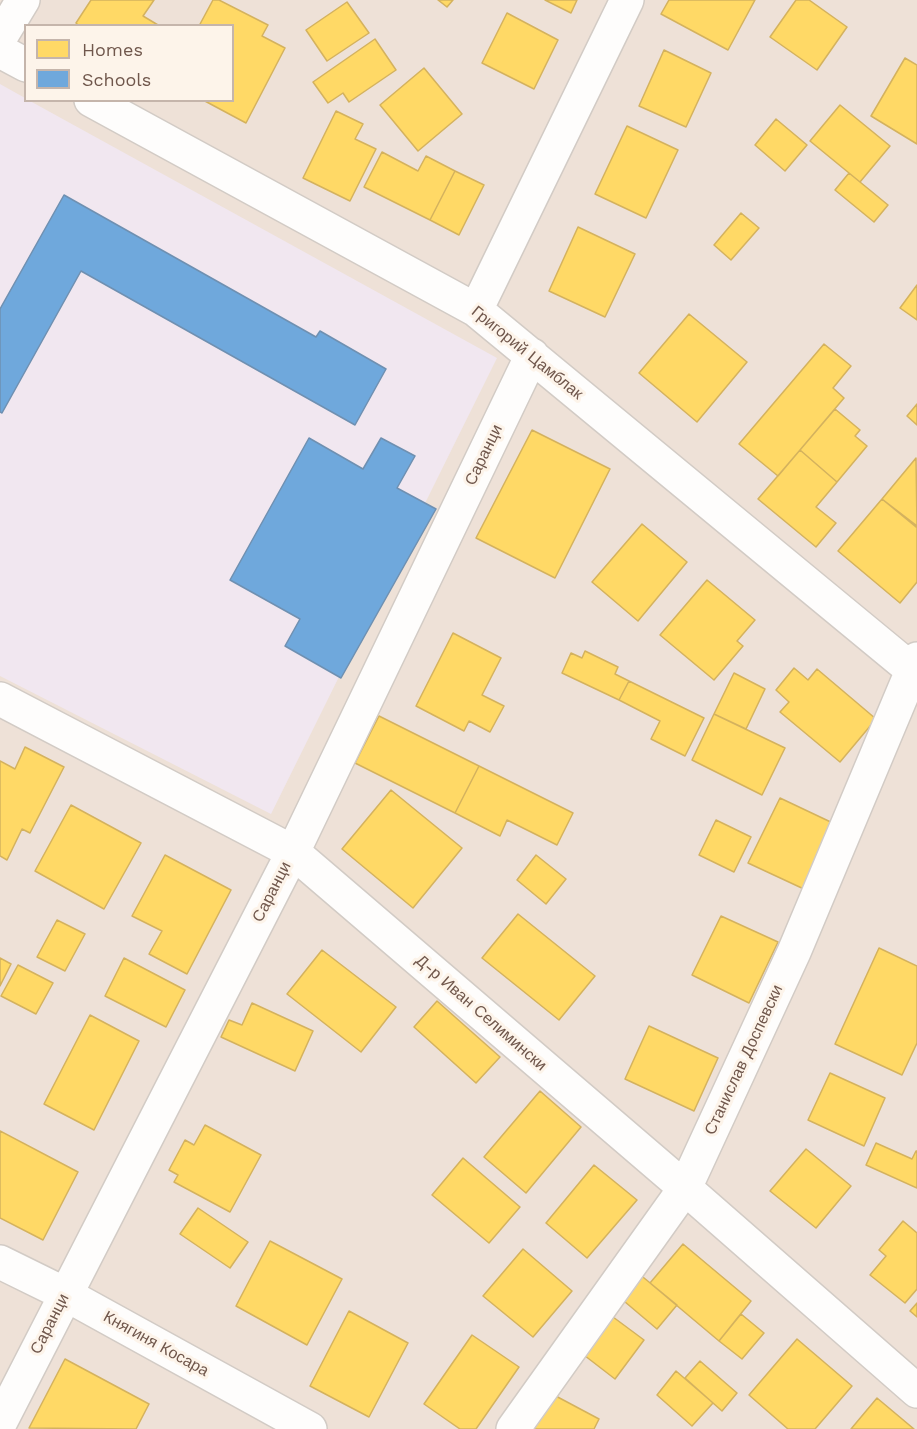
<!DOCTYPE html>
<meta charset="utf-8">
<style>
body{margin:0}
#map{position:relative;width:917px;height:1429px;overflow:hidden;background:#f5efe9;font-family:"Work Sans",sans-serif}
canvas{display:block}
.legend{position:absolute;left:24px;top:24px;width:210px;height:78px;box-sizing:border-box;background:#fdf4ea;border:2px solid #c5b5ab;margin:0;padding:8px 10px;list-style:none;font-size:18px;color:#70574c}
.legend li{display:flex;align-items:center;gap:12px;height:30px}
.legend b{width:30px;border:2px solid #c5b5ab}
</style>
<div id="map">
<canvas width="917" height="1429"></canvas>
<ul class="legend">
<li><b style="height:16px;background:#ffd966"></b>Homes</li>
<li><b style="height:16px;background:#6fa8dc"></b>Schools</li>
</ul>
</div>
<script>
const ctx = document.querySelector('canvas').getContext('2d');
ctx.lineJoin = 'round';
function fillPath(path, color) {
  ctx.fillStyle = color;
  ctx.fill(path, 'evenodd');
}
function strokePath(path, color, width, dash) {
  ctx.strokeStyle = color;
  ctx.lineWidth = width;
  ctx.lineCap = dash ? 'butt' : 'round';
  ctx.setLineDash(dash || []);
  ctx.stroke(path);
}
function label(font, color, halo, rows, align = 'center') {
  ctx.font = font + ' "Work Sans",sans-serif';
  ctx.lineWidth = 6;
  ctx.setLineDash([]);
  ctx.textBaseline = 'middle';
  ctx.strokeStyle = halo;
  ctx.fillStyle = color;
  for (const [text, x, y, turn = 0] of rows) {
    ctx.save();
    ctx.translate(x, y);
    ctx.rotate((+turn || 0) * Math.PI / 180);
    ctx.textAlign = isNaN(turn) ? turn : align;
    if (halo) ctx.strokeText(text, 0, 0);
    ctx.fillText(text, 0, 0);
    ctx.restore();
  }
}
const residential = new Path2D(`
 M 0,0 L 917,0 L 917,1429 L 0,1429 ZM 26,26 L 232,26 L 232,100 L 26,100 Z`);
const education = new Path2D(`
 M 0,84 L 25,98 L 26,100 L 30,101 L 497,358 L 271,814 L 0,676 Z`);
const homes = new Path2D(`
 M 91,0 L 154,0 L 143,16 L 158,25 L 79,26 L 76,23 Z
 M 213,0 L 219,0 L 268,25 L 262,36 L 285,48 L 246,123 L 203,100 L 232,100 L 232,26 L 199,26 Z
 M 438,0 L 453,0 L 447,7 Z
 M 545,0 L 577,0 L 571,13 Z
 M 669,0 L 755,0 L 728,50 L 661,14 Z
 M 796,0 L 809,0 L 847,27 L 817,70 L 770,37 Z
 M 347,2 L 369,33 L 327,61 L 306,30 Z
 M 507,13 L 558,40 L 534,89 L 482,63 Z
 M 375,39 L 396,70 L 349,102 L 343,93 L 328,103 L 313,82 Z
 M 664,50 L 711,73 L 686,127 L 639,106 Z
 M 905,58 L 917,65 L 917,144 L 871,116 Z
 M 424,68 L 462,114 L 418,151 L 380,105 Z
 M 840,105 L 890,146 L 860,182 L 810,141 Z
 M 336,111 L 363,124 L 355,139 L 376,149 L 350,201 L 303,178 Z
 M 776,119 L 807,145 L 785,171 L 755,145 Z
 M 627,126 L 678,150 L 646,218 L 595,194 Z
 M 382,152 L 418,171 L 426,156 L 455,171 L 430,220 L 364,187 Z
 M 455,171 L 484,185 L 459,235 L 430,220 Z
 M 849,173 L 888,205 L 874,222 L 835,190 Z
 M 741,213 L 759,228 L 731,260 L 714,245 Z
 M 578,227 L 635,254 L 605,317 L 549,291 Z
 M 917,285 L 917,320 L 900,308 Z
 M 689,314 L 747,362 L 697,422 L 639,373 Z
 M 824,344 L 851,366 L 833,388 L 844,398 L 778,476 L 739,444 Z
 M 917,404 L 917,425 L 907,416 Z
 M 835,409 L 860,430 L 855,436 L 867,446 L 837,482 L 800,450 Z
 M 532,430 L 610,469 L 555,578 L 476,538 Z
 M 800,450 L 837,482 L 816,507 L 836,523 L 816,547 L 758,499 Z
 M 916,458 L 917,526 L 916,527 L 882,499 Z
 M 882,499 L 917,526 L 917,582 L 900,603 L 838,551 Z
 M 642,524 L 687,562 L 638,621 L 592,582 Z
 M 707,580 L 755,620 L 737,641 L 743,646 L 714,680 L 660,635 Z
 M 453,633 L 501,658 L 482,695 L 504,706 L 490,732 L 469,721 L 464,731 L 416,706 Z
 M 585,651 L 618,667 L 615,674 L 629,681 L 619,700 L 562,673 L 571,653 L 582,658 Z
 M 794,668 L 808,680 L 817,669 L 876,719 L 840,762 L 780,712 L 789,702 L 776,690 Z
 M 734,673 L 765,689 L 746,729 L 714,714 Z
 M 629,681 L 704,718 L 685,756 L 651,739 L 660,721 L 619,700 Z
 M 714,714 L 785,748 L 762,795 L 692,760 Z
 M 379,716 L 479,766 L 455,813 L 355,763 Z
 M 25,747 L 64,767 L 30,833 L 22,829 L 7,860 L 0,856 L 0,761 L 15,769 Z
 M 479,766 L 573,813 L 557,845 L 507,820 L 500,836 L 455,813 Z
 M 391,790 L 462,848 L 413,908 L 342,849 Z
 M 780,798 L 837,825 L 806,890 L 748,863 Z
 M 71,805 L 141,843 L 104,909 L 35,871 Z
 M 716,820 L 751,837 L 734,872 L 699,855 Z
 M 165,855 L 231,890 L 187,974 L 149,954 L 162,931 L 132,916 Z
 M 536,855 L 566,879 L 546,904 L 517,880 Z
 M 518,914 L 595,976 L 559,1020 L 482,958 Z
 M 721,916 L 778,942 L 749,1003 L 692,975 Z
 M 57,920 L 85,934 L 65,971 L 37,957 Z
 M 879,948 L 917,966 L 917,1043 L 902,1075 L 835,1044 Z
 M 322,950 L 396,1007 L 361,1052 L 287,994 Z
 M 0,958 L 11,964 L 0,986 Z
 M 124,958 L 185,990 L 166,1027 L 105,996 Z
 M 18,965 L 53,983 L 36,1014 L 1,996 Z
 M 437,1001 L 500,1057 L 476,1083 L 414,1027 Z
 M 252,1003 L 313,1031 L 295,1071 L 221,1037 L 229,1020 L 242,1025 Z
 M 90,1015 L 139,1041 L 94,1130 L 44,1104 Z
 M 649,1026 L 718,1058 L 694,1111 L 625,1079 Z
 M 830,1073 L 885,1098 L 864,1146 L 808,1120 Z
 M 540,1091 L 581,1127 L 526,1193 L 484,1157 Z
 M 205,1125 L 261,1155 L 230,1212 L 174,1182 L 178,1175 L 169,1170 L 185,1140 L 194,1145 Z
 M 0,1131 L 78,1172 L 43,1240 L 0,1218 Z
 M 876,1143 L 912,1159 L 916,1151 L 917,1151 L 917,1188 L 866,1165 Z
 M 806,1149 L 851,1186 L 816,1228 L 770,1191 Z
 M 463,1158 L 520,1207 L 489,1243 L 432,1195 Z
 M 594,1165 L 637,1200 L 587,1258 L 546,1223 Z
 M 198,1208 L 248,1242 L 230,1268 L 180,1234 Z
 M 903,1221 L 917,1233 L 917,1289 L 905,1303 L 870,1275 L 886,1256 L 879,1250 Z
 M 270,1241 L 342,1279 L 307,1345 L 236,1306 Z
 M 683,1244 L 751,1301 L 719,1341 L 650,1283 Z
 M 523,1249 L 572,1291 L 533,1337 L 483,1296 Z
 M 638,1273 L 677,1305 L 657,1329 L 618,1296 Z
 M 917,1303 L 917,1317 L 910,1311 Z
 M 349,1311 L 408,1343 L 369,1417 L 310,1386 Z
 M 609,1314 L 644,1340 L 615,1379 L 580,1352 Z
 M 741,1314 L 764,1333 L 742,1359 L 719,1341 Z
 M 472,1335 L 519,1367 L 476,1429 L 460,1429 L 424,1404 Z
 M 797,1339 L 852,1386 L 815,1429 L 788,1429 L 749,1395 Z
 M 65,1359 L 149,1404 L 136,1429 L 29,1428 Z
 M 700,1361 L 737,1393 L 722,1411 L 685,1378 Z
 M 676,1371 L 713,1403 L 692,1426 L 657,1395 Z
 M 552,1394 L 599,1419 L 594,1429 L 534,1429 Z
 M 877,1398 L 914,1429 L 851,1429 Z`);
const schools = new Path2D(`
 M 64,195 L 316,337 L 320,331 L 386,369 L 355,425 L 81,271 L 2,413 L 0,412 L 0,309 Z
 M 309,438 L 363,469 L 381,438 L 415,456 L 397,488 L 436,509 L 341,678 L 285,646 L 300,619 L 230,580 Z`);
const street = new Path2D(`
 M 0,38 L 23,0
 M 0,51 L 26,65
 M 91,100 L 476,310 L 917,674
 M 476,310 L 627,0
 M 0,699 L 293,852 L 685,1188 L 917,1391
 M 0,1262 L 65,1294 L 310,1429
 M 0,1423 L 293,852 L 532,355
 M 513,1429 L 685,1188 L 794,952 L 917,659`);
const streetNames = [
 ["Григорий Цамблак",527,353,39],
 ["Саранци",484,455,-64],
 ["Саранци",272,892,-63],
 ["Д-р Иван Селимински",481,1013,41],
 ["Станислав Доспевски",744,1060,-65],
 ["Саранци",50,1324,-63],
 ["Княгиня Косара",156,1344,29]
];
fillPath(residential, '#eee1d7');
fillPath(education, '#f1e7f0');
fillPath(homes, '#ffd966');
strokePath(homes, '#d4b25e', 1.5);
fillPath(schools, '#6fa8dc');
strokePath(schools, '#6f90b1', 1.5);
strokePath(street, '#d2cbc5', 36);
strokePath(street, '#fefdfc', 33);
label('16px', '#70574c', '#fdf4ea', streetNames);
</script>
